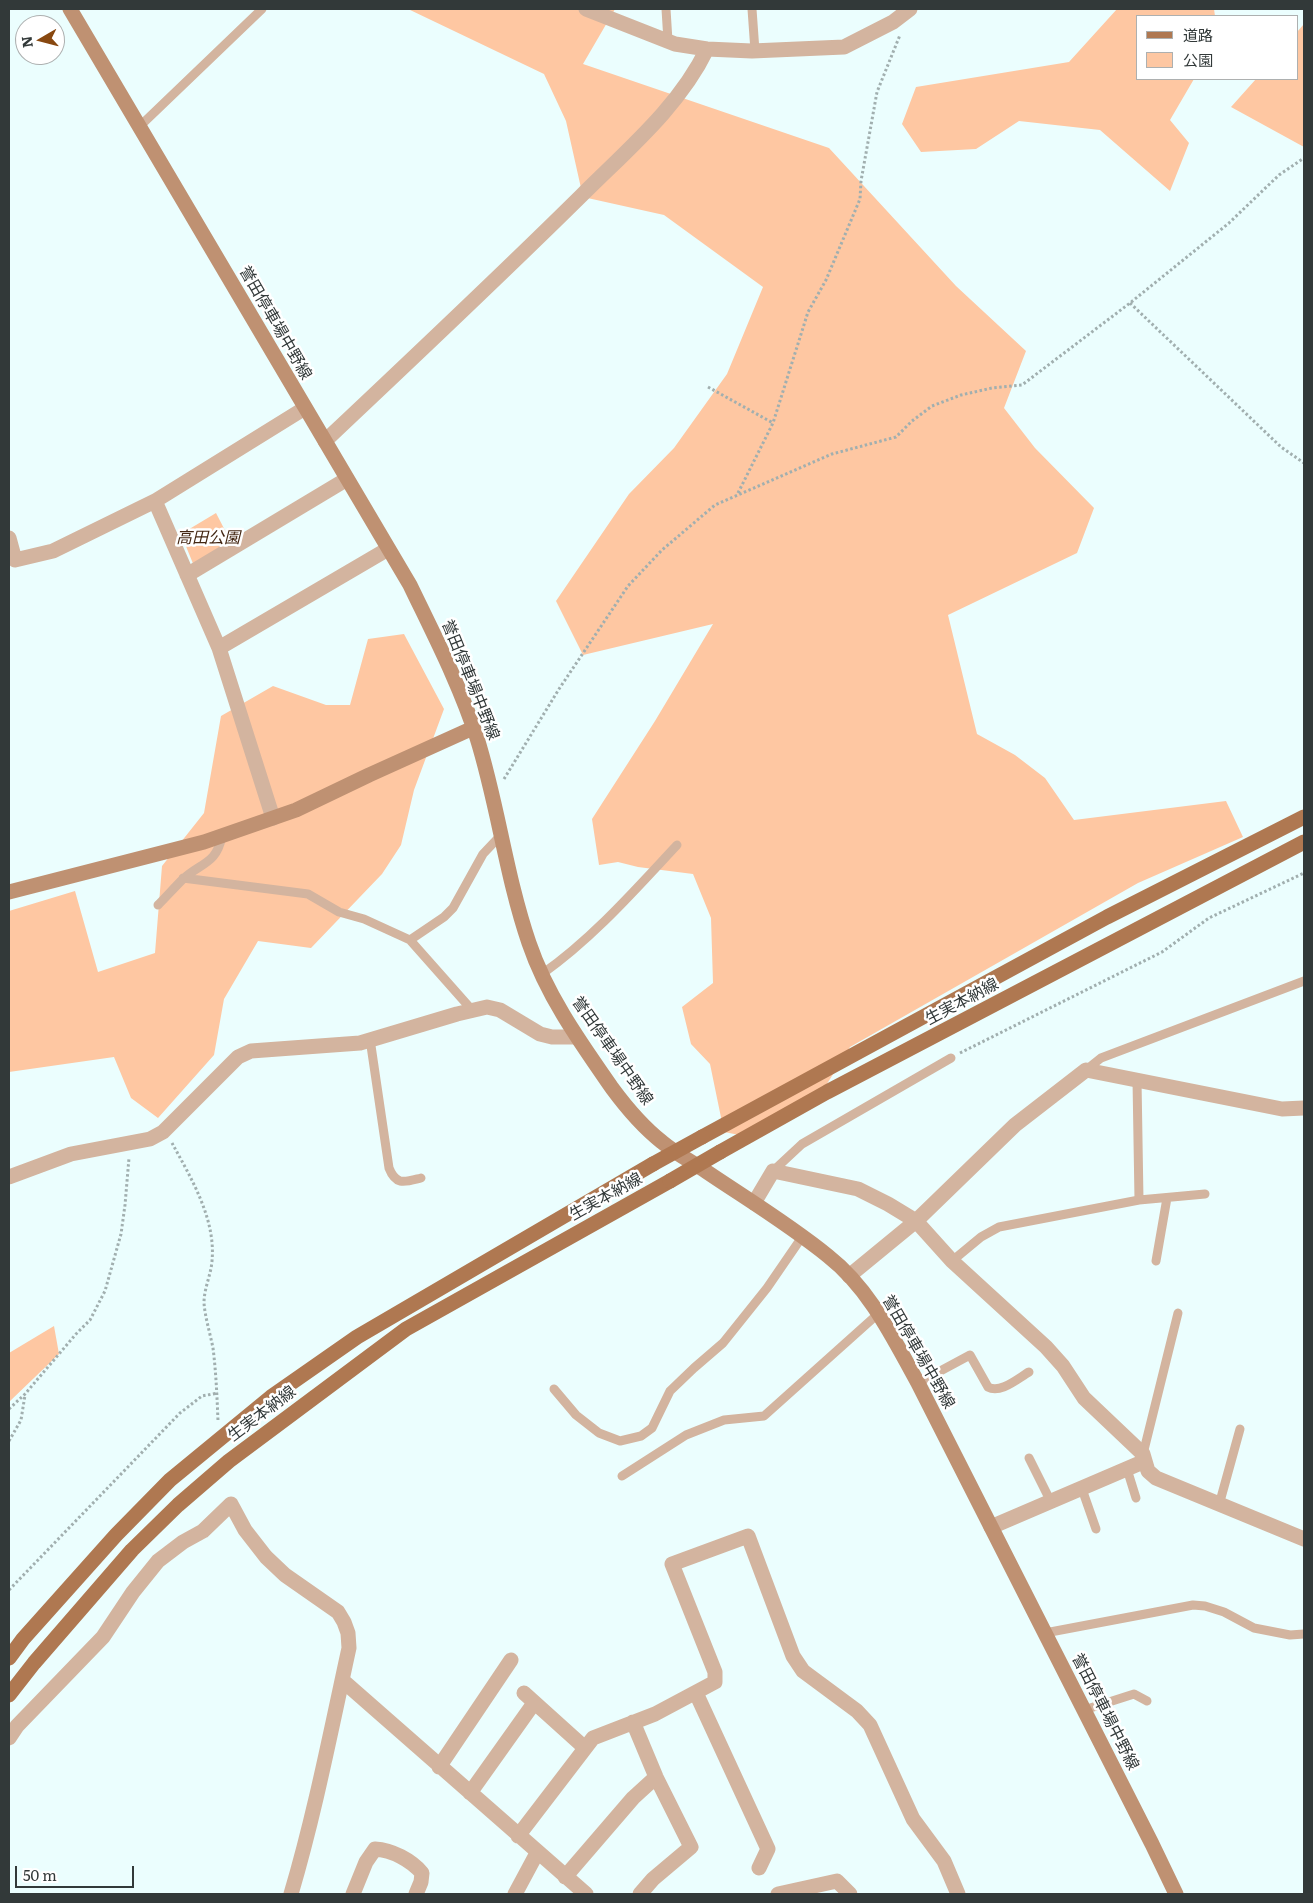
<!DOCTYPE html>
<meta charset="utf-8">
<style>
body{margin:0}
#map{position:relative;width:1313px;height:1903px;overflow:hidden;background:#ebfefe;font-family:Literata,"Noto Sans JP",serif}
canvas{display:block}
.frame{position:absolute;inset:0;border:10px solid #323939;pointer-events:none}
.legend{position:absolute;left:1136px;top:15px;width:162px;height:65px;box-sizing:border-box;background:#fff;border:1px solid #adb0b0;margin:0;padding:6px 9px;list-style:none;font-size:15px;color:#323939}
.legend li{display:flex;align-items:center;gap:10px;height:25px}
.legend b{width:25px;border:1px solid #adb0b0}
.north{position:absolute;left:15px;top:15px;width:50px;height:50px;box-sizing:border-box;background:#fff;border:1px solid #adb0b0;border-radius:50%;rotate:262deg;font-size:14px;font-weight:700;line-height:20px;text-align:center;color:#323939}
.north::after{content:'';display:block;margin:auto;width:18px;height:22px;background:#884810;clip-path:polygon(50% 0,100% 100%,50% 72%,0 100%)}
.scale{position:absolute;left:15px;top:1866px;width:119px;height:22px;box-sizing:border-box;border:2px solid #323939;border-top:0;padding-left:6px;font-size:15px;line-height:18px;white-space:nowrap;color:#323939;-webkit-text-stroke:4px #fff;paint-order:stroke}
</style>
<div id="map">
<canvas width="1313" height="1903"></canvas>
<div class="frame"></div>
<ul class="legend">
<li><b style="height:6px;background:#af7851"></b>道路</li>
<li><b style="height:14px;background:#fec7a2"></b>公園</li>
</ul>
<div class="north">N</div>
<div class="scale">50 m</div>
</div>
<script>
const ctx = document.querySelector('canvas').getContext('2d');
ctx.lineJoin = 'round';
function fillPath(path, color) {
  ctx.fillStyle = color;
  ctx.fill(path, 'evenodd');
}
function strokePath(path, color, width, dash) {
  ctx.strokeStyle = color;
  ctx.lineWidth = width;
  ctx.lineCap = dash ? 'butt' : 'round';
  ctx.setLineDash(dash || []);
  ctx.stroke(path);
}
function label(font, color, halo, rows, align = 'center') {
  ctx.font = font + ' Literata,"Noto Sans JP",serif';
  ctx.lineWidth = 5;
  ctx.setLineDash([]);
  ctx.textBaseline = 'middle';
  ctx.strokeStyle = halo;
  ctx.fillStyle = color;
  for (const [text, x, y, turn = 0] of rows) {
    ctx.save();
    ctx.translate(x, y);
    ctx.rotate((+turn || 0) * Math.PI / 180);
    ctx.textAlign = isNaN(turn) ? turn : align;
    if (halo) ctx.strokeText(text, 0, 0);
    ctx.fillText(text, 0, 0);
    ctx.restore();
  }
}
const green = new Path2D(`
 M 408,9 L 615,9 L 583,64 L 829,148 L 956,286 L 1026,351 L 1004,408 L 1035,448 L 1094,508 L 1077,553 L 948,615 L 977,734 L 1015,755 L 1045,778 L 1074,820 L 1226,801 L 1243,837 L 1138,883 L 850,1047 L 815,1103 L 755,1138 L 724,1132 L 710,1064 L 691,1044 L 682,1007 L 713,983 L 711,918 L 693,874 L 638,867 L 618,862 L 599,865 L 592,819 L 655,721 L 713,624 L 583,655 L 556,601 L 629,494 L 674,448 L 727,374 L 763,287 L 664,215 L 583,197 L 566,121 L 544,74 Z
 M 1117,9 L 1214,9 L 1215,16 L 1137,16 L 1137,79 L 1194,79 L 1170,120 L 1189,143 L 1170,191 L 1100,130 L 1019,121 L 976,149 L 921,152 L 902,124 L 916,87 L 1069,62 Z
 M 1304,24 L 1304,147 L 1231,107 L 1256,79 L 1297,79 L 1297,32 Z
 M 216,513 L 232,544 L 194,566 L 181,534 Z
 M 404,634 L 444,709 L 414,790 L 401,845 L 382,874 L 311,948 L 258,941 L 224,999 L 214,1055 L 158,1118 L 131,1098 L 114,1057 L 9,1072 L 9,911 L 75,891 L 98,972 L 155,953 L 162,866 L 204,813 L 221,716 L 273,686 L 326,705 L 350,705 L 368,639 Z
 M 54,1326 L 59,1354 L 9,1402 L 9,1353 Z`);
const path = new Path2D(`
 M 1130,303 L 1281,447 L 1304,463
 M 708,387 L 773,423
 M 738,493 L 773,423 L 808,312 L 826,280 L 860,199 L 861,181 L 877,92 L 900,35
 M 504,779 L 559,689 L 628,586 L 662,550 L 715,505 L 832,454 L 896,437 L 912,421 L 932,406 L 961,395 L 992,388 L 1022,385 L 1130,303 L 1229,223 L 1279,175 L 1304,158
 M 960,1053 L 1162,952 L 1209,918 L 1304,873
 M 172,1143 C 191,1178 216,1219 212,1261 C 211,1275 204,1288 204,1303 C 205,1317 210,1333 213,1348 C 216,1372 217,1396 218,1421
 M 9,1409 L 25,1394 L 76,1334 L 90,1320 L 105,1291 L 121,1234 L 125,1205 L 129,1158
 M 9,1441 L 21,1420 L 25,1395
 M 9,1590 L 180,1413 L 202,1396 L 218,1393`);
const lane = new Path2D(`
 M 666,9 L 668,41
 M 752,9 L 755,51
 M 139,127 L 262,9
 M 183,878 L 308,894 L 339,912 L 364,919 L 410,940 L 472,1010
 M 158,905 C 166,897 174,888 182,880 C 201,862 216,865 222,836
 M 410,940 L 444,917 L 453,908 L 483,854 L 501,835
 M 542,974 C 593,938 635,890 677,845
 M 370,1039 L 389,1168 C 396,1186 405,1182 421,1178
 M 1086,1070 L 1101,1058 L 1304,981
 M 1137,1080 L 1139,1200
 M 773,1171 L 802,1144 L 951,1058
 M 952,1261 L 981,1237 L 999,1227 L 1139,1200 L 1205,1194
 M 1156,1261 L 1167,1198
 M 918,1383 L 970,1355 L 988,1387 C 1000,1394 1017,1379 1029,1372
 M 554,1389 L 576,1415 L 599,1433 L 620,1441 L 641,1436 L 652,1428 L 670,1391 L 694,1368 L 723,1343 L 767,1288 L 802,1237
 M 1143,1454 L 1178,1313
 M 1029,1458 L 1051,1502
 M 1127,1469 L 1136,1498
 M 622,1476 L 686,1435 L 724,1420 L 764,1416 L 879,1313
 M 1082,1489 L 1096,1529
 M 1219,1505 L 1240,1429
 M 1045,1633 L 1193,1605 L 1205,1606 L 1224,1612 L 1254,1628 L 1290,1635 L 1304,1634
 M 1084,1710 L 1134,1694 L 1147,1701`);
const street = new Path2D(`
 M 586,9 L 675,44 L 707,49 L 752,51 L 844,47 L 893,22 L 910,9
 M 325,441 C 411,360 498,278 582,195 C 627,150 679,107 707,49
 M 155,501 L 219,648 L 273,818
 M 9,538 L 15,560 L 53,551 L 155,501 L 305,408
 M 187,575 L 347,479
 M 219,648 L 388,549
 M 9,1177 L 71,1154 L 150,1139 L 163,1132 L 238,1057 L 251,1051 L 360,1043 L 457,1014 L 487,1007 L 500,1010 L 540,1034 L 552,1037 L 576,1037
 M 754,1203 L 773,1171 L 858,1189 L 888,1204 L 916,1221 L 952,1261 L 1046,1347 L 1063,1366 L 1084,1398 L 1143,1454 L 1148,1471 L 1156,1478 L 1304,1539
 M 849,1276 L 916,1221 L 1015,1125 L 1086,1070 L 1282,1109 L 1304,1108
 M 991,1527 L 1145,1461
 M 342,1680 L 586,1894
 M 524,1693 L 585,1748
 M 696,1693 L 768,1849 L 759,1868
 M 633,1722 L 656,1777 L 691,1847 L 653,1879 L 640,1894
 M 9,1738 L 17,1726 L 103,1637 L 133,1592 L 158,1561 L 183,1542 L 203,1531 L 231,1504 L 245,1530 L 266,1557 L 285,1575 L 338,1612 L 344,1622 L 348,1633 L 349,1648 C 331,1730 315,1813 291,1894
 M 439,1767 L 511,1660
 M 470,1793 L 534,1703
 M 518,1836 L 593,1738 L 655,1714 L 715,1682 L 715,1672 L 672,1564 L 748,1536 L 793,1656 L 803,1671 L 857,1711 L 870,1725 L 913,1819 L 944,1861 L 958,1894
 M 565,1877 L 633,1798 L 656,1777
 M 353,1894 L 366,1862 L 375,1849 C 392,1850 411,1860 422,1873 L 421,1882 L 416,1894
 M 515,1894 L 537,1853
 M 778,1894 L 837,1881 L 850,1894`);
const secondary = new Path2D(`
 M 70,9 L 410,585 C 434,635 460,685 477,738 C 498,805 506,876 529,943 C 547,996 580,1042 612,1088 C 626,1107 643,1127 662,1142 C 675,1153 692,1162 707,1172 C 747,1199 790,1225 828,1256 C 870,1289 893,1338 918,1383 L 1152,1844 L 1176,1894
 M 9,892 L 204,842 L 296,810 L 369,775 L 473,728`);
const primary = new Path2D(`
 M 702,1137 L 1107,917 L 1304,817
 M 720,1152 L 827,1092 L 1304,842
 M 9,1658 L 23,1639 L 116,1535 L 170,1480 L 271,1397 L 357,1337 L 653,1164
 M 9,1695 L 34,1663 L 132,1550 L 178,1505 L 229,1461 L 406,1329 L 670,1181`);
const primaryBridge = new Path2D(`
 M 653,1164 L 702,1137
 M 670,1181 L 720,1152`);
const streetNames = [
 ["誉田停車場中野線",275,323,60],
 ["誉田停車場中野線",470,680,68],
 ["生実本納線",962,1002,-28],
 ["誉田停車場中野線",612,1051,55],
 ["生実本納線",606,1197,-29],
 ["誉田停車場中野線",918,1352,60],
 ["生実本納線",262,1414,-37],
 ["誉田停車場中野線",1105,1712,63]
];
const parkNames = [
 ["高田公園",208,538]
];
fillPath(green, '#fec7a2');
strokePath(path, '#a1afaf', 3, [2.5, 2.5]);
strokePath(lane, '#d3b49f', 9);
strokePath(street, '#d3b49f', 15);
strokePath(secondary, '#bf9172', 15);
strokePath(primary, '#af7851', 15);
strokePath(primaryBridge, '#af7851', 15);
label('16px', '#323939', '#fff', streetNames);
label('italic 16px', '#422612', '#fff', parkNames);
</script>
